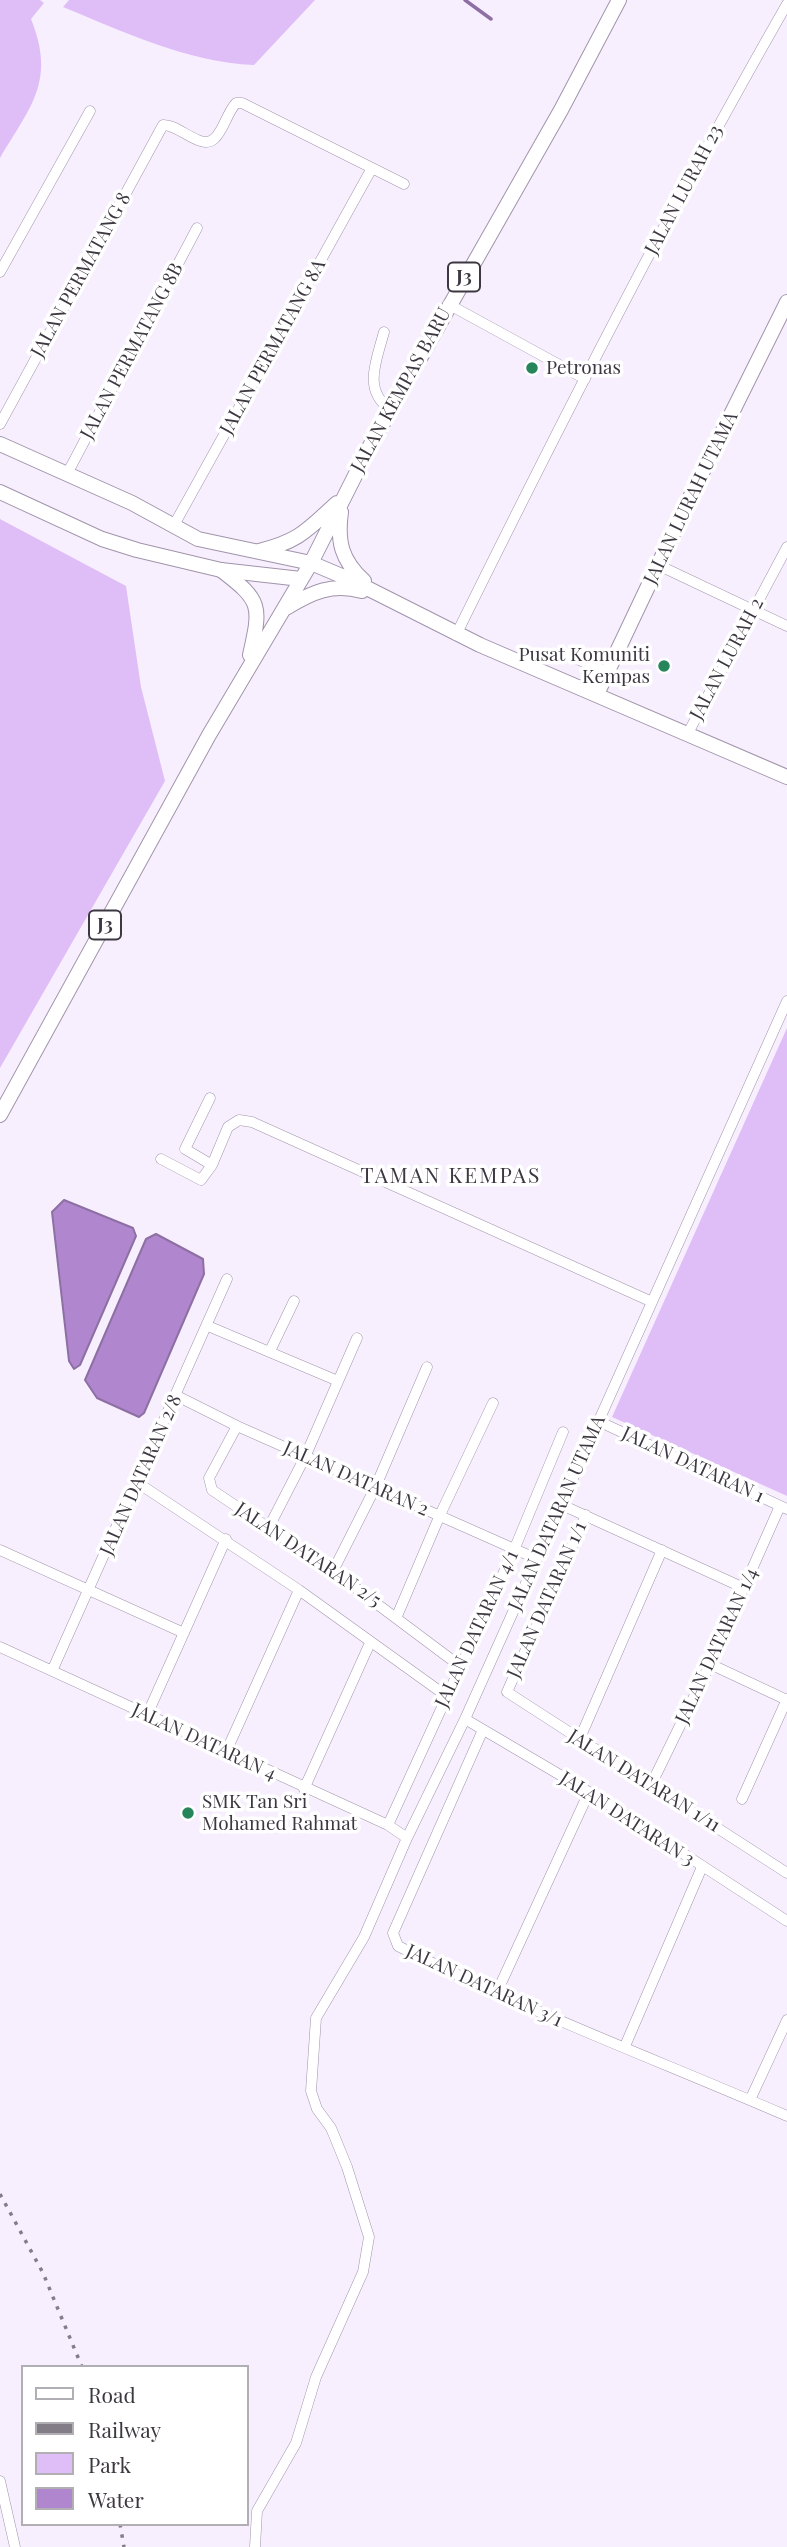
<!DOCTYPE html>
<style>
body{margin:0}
#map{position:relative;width:787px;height:2547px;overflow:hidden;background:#f7effe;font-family:"Playfair Display",serif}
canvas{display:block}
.legend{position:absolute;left:21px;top:2365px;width:228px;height:161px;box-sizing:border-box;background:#fff;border:2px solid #b1afb3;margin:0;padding:9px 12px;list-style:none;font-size:21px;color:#3c3740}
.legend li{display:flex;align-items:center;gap:14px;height:35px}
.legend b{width:35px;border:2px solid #b1afb3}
</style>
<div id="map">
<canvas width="787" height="2547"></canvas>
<ul class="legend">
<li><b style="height:9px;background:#fff"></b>Road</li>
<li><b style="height:9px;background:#837d88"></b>Railway</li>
<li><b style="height:19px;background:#dfbef8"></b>Park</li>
<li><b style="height:19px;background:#b087ce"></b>Water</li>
</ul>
</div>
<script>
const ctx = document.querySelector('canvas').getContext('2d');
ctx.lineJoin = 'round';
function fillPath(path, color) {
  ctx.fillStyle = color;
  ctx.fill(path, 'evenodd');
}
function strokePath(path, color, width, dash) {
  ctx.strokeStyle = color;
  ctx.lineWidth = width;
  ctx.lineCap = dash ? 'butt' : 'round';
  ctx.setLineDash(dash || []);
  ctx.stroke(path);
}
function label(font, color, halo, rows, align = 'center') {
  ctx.font = font + ' "Playfair Display",serif';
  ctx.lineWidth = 7;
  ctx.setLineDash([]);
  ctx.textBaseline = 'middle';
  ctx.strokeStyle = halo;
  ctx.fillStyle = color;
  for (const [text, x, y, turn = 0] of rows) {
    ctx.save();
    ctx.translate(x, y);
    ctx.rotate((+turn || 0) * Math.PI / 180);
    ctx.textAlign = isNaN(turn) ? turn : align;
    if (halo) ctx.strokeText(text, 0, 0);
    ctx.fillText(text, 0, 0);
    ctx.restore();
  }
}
const green = new Path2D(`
 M 0,0 L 40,0 L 44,3 L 31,19 C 56,81 31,106 0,158 Z
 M 69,0 L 315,0 L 254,65 C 187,62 124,32 63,7 Z
 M 0,519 L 126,586 L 141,687 L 165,781 L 0,1068 Z
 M 787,1028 L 787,1496 L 612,1417 Z`);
const water = new Path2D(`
 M 64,1200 L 133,1228 L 136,1236 L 80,1365 L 74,1369 L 69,1361 L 52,1212 Z
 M 156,1234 L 203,1259 L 204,1274 L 144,1413 L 139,1417 L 97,1398 L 85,1380 L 146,1239 Z`);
const stream = new Path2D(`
 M 465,0 L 491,19`);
const street = new Path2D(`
 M 0,272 L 90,111
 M 448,304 L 585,379
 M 384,332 C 377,359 362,390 390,409
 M 0,424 L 163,125 C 179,124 202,152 215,138 C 224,129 227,113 236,103 L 242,103 L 404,184
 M 67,474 L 197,228
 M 174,525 L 372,168
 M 658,565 L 787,626
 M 456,635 C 561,422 669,210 787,4
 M 567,655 L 608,672
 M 687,735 L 787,547
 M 210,1098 L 185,1149 L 212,1165 L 228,1127 L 239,1120 L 252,1122 L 650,1301
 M 161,1159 L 201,1180 L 212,1165
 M 208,1326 L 338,1381
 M 270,1351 L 294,1301
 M 177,1396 L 237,1426 L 537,1559
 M 598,1421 L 787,1509
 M 237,1426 L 209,1478 L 212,1490 L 333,1571 L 460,1666
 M 138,1483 L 299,1590 L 445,1695
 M 562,1505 L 744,1588
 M 586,1515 L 507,1692 L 787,1873
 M 269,1527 L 305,1457 L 357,1338
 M 0,1550 L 184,1633
 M 333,1571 L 375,1488 L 427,1367
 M 397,1616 L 440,1515 L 493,1403
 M 0,1647 L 388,1825 L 407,1838
 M 710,1664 L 787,1700
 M 52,1671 L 227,1279
 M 147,1715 L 226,1539
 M 465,1719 L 589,1792 L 787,1921
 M 482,1732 L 393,1933 L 398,1946 C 525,2010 657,2060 787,2116
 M 580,1738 L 662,1550
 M 226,1752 L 299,1590
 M 651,1785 L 710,1664 L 780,1506
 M 304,1789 L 370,1643
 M 742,1799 L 787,1699
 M 388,1825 L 514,1550 L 563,1432
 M 497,1992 L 589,1792
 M 625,2046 L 702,1867
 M 750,2100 L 787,2020
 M 0,2481 L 15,2547
 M 255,2547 L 257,2511 L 296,2443 L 316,2377 L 363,2272 L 369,2237 L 347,2167 L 331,2128 L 317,2109 L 311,2091 L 316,2018 L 364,1937 L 407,1838 L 465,1719 L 787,1001`);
const secondary = new Path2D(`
 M 0,444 L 132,503 L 198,539 L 311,563
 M 0,492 L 102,539 L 137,550 L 221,570 L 301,579
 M 597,694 L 696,485 L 787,302`);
const primary = new Path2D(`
 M 341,512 C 337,541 341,560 364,581
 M 259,551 C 300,541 307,530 337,503
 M 311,563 L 349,579 L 480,645 L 787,777
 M 221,570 C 262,601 261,606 250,655
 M 286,608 C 312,592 332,583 362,591
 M 0,1115 L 209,735 L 311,563 L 370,446 L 561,110 L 619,0`);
const rail = new Path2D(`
 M 0,2194 L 43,2273 L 82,2367
 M 120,2524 L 124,2547`);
const markers = [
 [532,368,7,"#27855c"],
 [664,666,7,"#27855c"],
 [188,1813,7,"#27855c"]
];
const shields = [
 [464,277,32],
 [105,925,32]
];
const shieldNames = [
 ["J3",464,277],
 ["J3",105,925]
];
const streetNames = [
 ["JALAN LURAH 23",684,190,-62],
 ["JALAN PERMATANG 8",81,275,-61],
 ["JALAN PERMATANG 8A",273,347,-61],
 ["JALAN PERMATANG 8B",132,351,-62],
 ["JALAN KEMPAS BARU",401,390,-61],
 ["JALAN LURAH UTAMA",691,498,-64],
 ["JALAN LURAH 2",727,659,-62],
 ["JALAN DATARAN 1",693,1465,25],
 ["JALAN DATARAN 2/8",141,1475,-66],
 ["JALAN DATARAN 2",356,1479,24],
 ["JALAN DATARAN UTAMA",557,1513,-66],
 ["JALAN DATARAN 2/5",308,1555,34],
 ["JALAN DATARAN 1/1",547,1600,-66],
 ["JALAN DATARAN 4/1",477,1629,-65],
 ["JALAN DATARAN 1/4",717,1646,-65],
 ["JALAN DATARAN 4",204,1742,25],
 ["JALAN DATARAN 1/11",644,1781,32],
 ["JALAN DATARAN 3",627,1819,33],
 ["JALAN DATARAN 3/1",484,1986,25]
];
const poiNames = [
 ["Petronas",546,368],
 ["Pusat Komuniti",650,655,"right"],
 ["Kempas",650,677,"right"],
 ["SMK Tan Sri",202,1802],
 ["Mohamed Rahmat",202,1824]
];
const neighbourhoodNames = [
 ["TAMAN KEMPAS",451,1176]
];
fillPath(green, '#dfbef8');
fillPath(water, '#b087ce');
strokePath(water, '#8d6fa3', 2);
strokePath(stream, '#8d6fa3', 3.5);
strokePath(street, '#a194ab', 11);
strokePath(secondary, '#a194ab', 16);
strokePath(primary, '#a194ab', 16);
strokePath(street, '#fff', 10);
strokePath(secondary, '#fff', 14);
strokePath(primary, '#fff', 14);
strokePath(rail, '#837d88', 3.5, [3.5, 7]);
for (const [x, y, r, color] of markers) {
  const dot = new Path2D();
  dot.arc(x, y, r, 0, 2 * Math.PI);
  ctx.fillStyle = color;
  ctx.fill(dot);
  strokePath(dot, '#fff', 2.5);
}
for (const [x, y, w] of shields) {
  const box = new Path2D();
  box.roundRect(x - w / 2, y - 14.5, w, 29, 5);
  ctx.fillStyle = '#fff';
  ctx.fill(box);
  strokePath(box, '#3c3740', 2);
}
label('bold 18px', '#3c3740', null, shieldNames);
label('19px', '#3c3740', '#fff', streetNames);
label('19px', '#3c3740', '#fff', poiNames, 'left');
ctx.letterSpacing = '2px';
label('21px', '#3c3740', '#fff', neighbourhoodNames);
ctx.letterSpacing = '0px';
</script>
